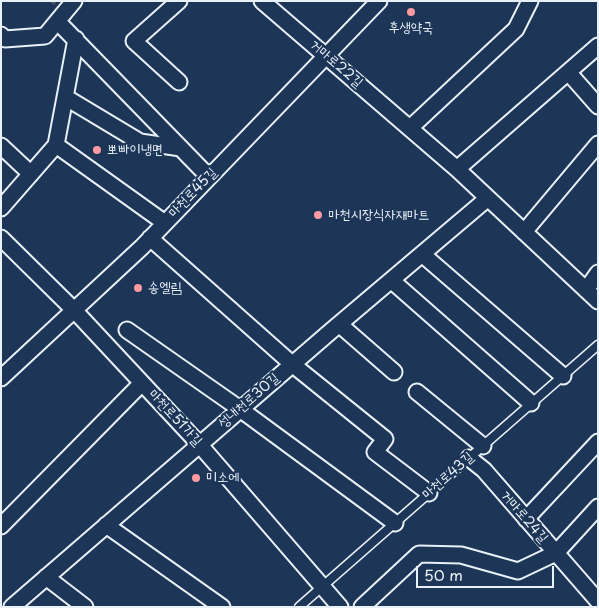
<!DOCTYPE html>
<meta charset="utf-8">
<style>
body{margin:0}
#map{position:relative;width:599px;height:608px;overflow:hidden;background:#1d3557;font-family:"Playpen Sans",sans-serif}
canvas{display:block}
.frame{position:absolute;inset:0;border:2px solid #e8f1f8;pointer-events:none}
.scale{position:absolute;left:416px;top:566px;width:138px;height:22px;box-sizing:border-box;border:2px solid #e8f1f8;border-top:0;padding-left:6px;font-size:15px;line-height:18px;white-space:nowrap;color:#e8f1f8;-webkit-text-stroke:4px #1d3557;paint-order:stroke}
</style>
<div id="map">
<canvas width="599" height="608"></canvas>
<div class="frame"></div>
<div class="scale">50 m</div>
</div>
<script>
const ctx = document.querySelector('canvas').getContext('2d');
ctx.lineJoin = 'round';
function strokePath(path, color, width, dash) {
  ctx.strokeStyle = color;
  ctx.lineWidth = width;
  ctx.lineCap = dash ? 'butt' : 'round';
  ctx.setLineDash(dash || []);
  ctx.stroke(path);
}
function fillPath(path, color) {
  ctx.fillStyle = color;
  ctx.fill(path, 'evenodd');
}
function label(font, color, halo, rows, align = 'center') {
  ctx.font = font + ' "Playpen Sans","Poor Story",sans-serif';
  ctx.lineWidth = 4.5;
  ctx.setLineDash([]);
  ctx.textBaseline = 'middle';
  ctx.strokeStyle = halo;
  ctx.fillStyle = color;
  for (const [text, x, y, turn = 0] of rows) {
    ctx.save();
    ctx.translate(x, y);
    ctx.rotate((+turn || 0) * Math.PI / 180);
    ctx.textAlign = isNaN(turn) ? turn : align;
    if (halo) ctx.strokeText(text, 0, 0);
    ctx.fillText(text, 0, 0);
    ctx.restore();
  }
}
const lane = new Path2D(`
 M 299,607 L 598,345`);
const street = new Path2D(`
 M 262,1 L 457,169 L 598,301
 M 58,22 L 209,177
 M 1,35 L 5,39 L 45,36 L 74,1
 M 568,72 L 598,106
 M 179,82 L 134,41 L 179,1
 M 65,97 L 140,142 L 181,148
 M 410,128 L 516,29 L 530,1
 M 56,145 L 165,223
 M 1,146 L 31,174
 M 457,169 L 598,46
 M 1,208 L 56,145 L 76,39
 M 524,232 L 598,144
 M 1,238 L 74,310 L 199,444 L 340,607
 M 150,238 L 292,364 L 385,439 L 375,452 L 429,493
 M 422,254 L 563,376
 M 391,280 L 531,403
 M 586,290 L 598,273
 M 339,324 L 394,372
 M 127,330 L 240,409 L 395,523
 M 1,378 L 142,247 L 379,1
 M 417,392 L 483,446
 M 469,458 L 484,470 L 598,601
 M 526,519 L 598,442
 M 106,525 L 222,607
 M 1,526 L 142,383
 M 46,577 L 85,607
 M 12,607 L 331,331 L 488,198
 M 362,607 L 419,554 L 461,555 L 518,571 L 556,553 L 598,507`);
const wall = new Path2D(`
 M 49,1 L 57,1 L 54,5 Z`);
const markers = [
 [411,12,5,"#ff9aa2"],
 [97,150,5,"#ff9aa2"],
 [318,215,5,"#ff9aa2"],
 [138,288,5,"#ff9aa2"],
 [196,478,5,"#ff9aa2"]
];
const poiNames = [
 ["후생약국",411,28,"center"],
 ["뽀빠이냉면",107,150],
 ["마천시장식자재마트",328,215],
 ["송엘림",148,288],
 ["미소에",206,478]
];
const streetNames = [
 ["거마로22길",336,64,41],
 ["마천로45길",193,193,-46],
 ["성내천로30길",249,401,-41],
 ["마천로51가길",175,418,47],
 ["마천로43길",448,476,-41],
 ["거마로24길",524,517,49]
];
strokePath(lane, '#e8f1f8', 11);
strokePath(street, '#e8f1f8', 19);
strokePath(lane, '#1d3557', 8);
strokePath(street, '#1d3557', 15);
fillPath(wall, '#56565f');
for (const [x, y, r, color] of markers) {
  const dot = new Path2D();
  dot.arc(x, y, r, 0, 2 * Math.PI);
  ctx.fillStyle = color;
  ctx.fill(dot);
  strokePath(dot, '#1d3557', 2);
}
label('14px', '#e8f1f8', '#1d3557', poiNames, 'left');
label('14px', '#e8f1f8', '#1d3557', streetNames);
</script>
